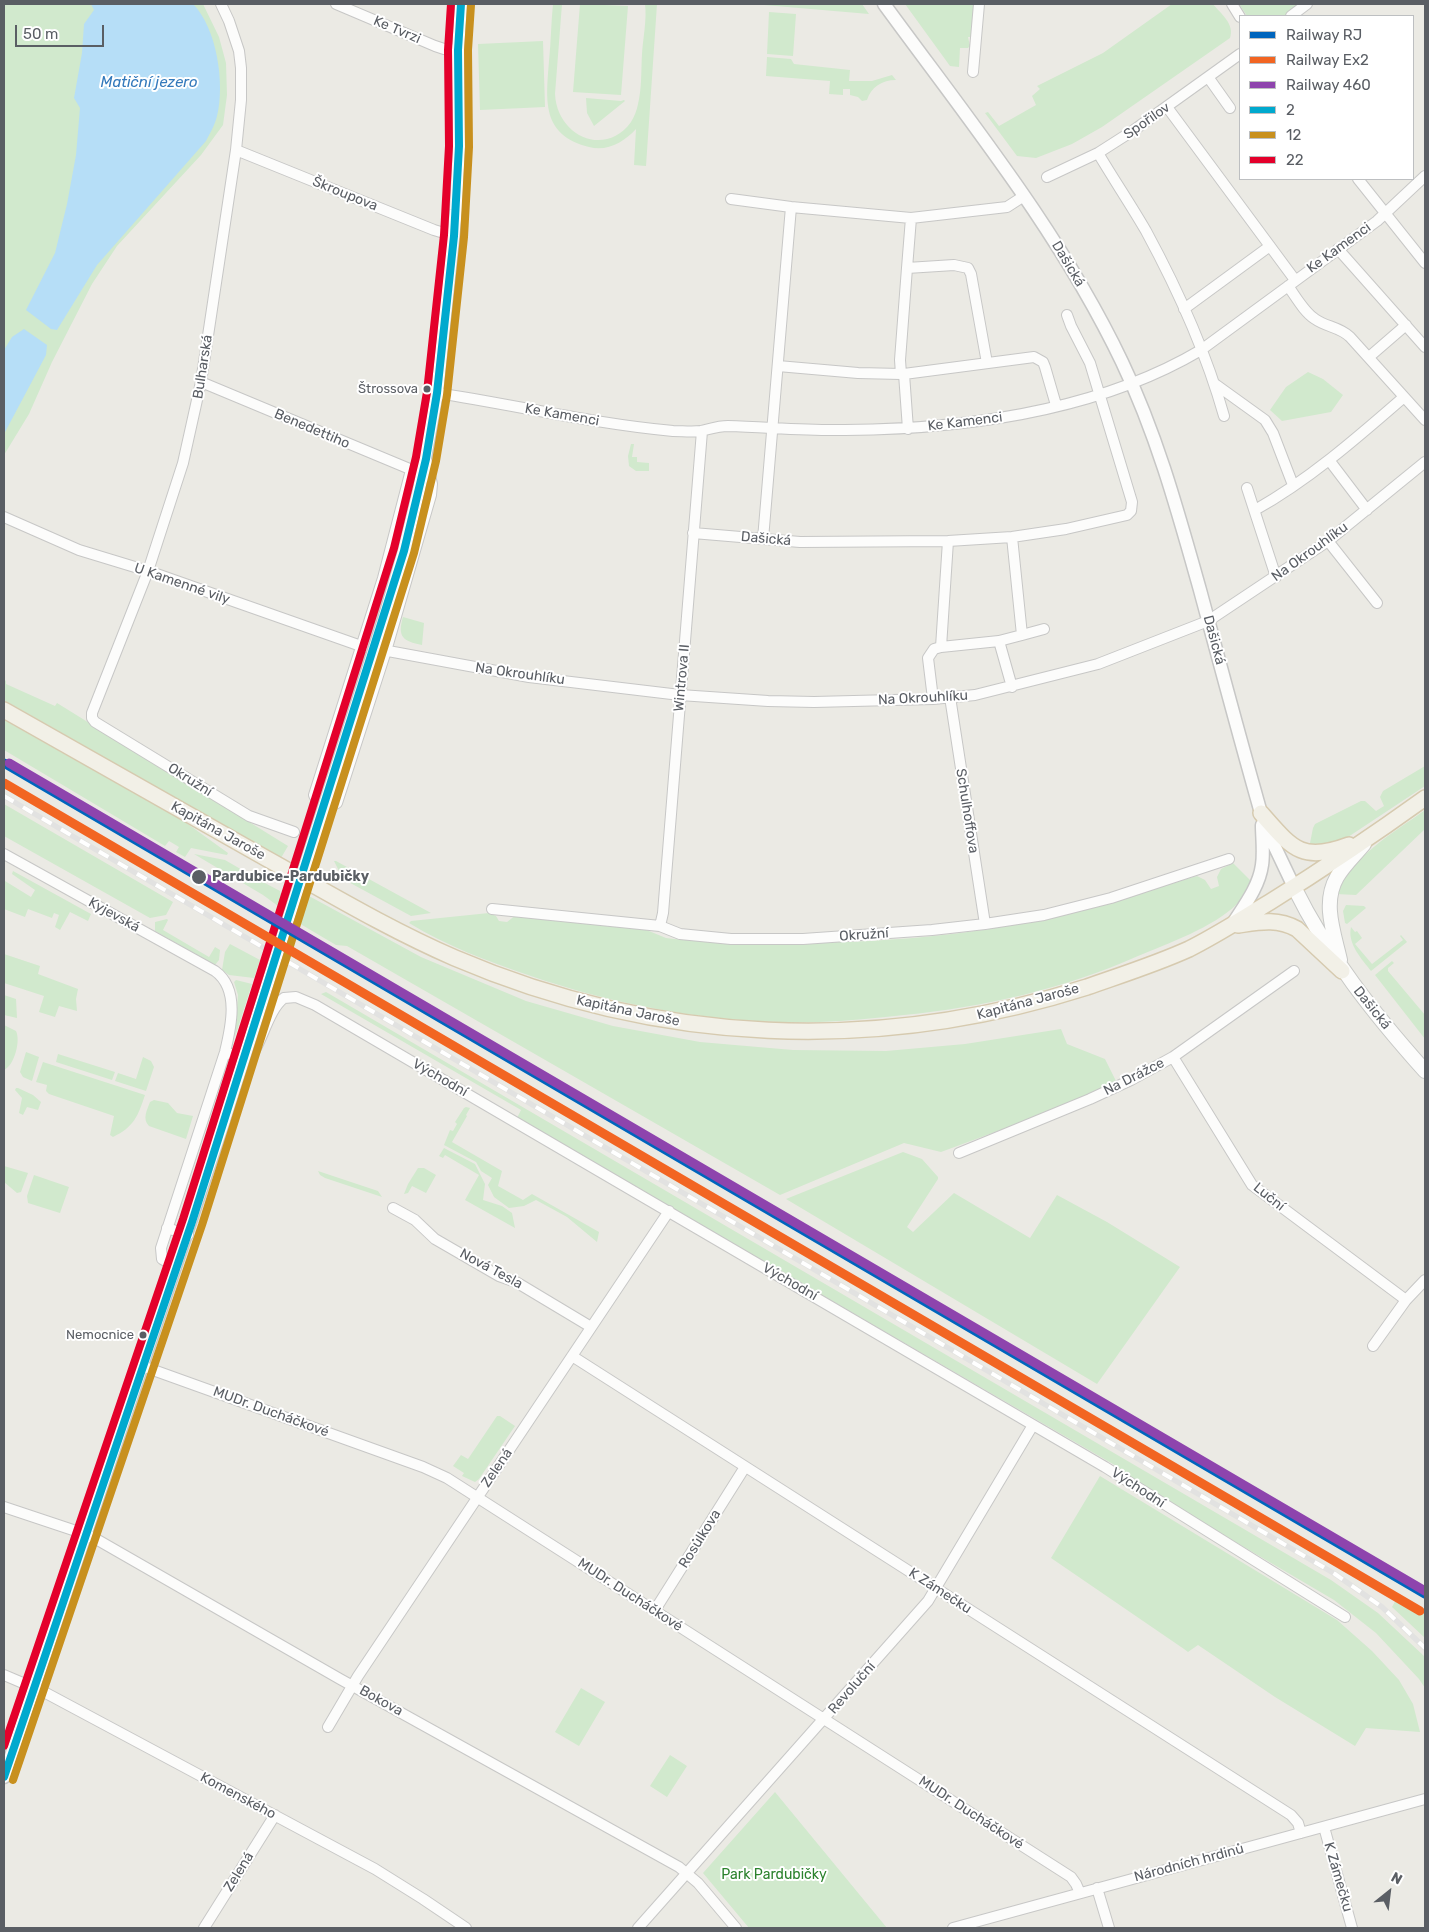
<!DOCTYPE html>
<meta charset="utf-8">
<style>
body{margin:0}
#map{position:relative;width:1429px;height:1932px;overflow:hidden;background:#ebeae4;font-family:Rubik,sans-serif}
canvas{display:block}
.frame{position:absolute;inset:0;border:5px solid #5a5e64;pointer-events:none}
.legend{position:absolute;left:1239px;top:15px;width:175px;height:165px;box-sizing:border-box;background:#fff;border:1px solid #bdbfc1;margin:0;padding:6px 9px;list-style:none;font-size:15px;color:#5a5e64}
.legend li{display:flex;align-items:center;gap:10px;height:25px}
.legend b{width:25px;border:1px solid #bdbfc1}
.north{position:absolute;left:1364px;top:1867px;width:50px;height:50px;-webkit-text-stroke:4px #fff;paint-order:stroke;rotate:29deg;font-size:14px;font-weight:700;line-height:20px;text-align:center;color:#5a5e64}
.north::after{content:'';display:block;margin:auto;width:18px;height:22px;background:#5a5e64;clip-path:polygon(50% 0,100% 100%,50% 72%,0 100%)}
.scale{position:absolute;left:15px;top:25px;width:89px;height:22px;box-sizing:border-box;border:2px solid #5a5e64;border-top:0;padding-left:6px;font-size:15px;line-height:18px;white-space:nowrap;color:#5a5e64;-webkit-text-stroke:4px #fff;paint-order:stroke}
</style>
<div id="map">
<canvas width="1429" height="1932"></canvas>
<div class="frame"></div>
<ul class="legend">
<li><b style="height:6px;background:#0065bd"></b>Railway RJ</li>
<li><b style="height:6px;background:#f26522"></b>Railway Ex2</li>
<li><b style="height:6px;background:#8e44ad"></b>Railway 460</li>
<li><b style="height:6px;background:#00a9ce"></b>2</li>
<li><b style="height:6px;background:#c8901e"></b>12</li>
<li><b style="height:6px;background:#e4002b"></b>22</li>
</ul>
<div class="north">N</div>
<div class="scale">50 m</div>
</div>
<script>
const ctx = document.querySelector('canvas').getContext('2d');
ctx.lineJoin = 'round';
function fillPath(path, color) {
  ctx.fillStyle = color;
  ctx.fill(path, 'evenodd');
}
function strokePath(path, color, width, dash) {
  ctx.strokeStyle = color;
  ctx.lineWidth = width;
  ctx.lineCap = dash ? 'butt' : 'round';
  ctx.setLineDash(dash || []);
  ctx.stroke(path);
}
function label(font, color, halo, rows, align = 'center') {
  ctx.font = font + ' Rubik,sans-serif';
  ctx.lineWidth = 4;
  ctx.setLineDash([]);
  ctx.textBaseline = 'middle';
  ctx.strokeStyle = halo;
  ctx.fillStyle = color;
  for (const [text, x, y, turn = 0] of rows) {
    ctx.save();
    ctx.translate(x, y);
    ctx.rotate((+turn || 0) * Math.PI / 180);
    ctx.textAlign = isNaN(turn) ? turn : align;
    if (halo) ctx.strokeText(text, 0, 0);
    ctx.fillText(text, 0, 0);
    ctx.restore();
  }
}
const green = new Path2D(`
 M 4,4 L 203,4 L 219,37 L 226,63 L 227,95 L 223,125 L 201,155 L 117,246 L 92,284 L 52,362 L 29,414 L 4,455 Z
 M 553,4 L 562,4 L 555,94 C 557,136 605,158 631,122 C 634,117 637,110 638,104 C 642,88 641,70 642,54 C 643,38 647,20 645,4 L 657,4 L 646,166 L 634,165 L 636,129 C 624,142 607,152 589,147 C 541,135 546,100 549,61 C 551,42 551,23 553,4 Z
 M 580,4 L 628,6 L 621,95 L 573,92 Z
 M 764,4 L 862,4 L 869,14 L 764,5 Z
 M 905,4 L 975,4 L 972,37 L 968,37 L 970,46 L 968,48 L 960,48 L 959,67 L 950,66 Z
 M 1172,4 L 1213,4 C 1221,14 1235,24 1230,38 L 1102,127 L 1072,144 L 1036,158 L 1017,156 L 985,113 L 988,112 L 999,126 L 1036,105 L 1032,96 L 1040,89 L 1037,86 L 1103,53 Z
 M 1239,4 L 1302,4 L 1285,16 L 1247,16 Z
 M 769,12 L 796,14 L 793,56 L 767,54 Z
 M 543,41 L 545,107 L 480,110 L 478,44 Z
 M 767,57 L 791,59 L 794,64 L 850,70 L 849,81 L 872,81 L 892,75 L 896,80 C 882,80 871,87 867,100 L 862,101 L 858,97 L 850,95 L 850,89 L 843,89 L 843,95 L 829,94 L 830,81 L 766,76 Z
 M 586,98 L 621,101 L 624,100 L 625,101 L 594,126 L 587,113 Z
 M 1308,372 L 1323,379 L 1343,395 L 1331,412 L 1282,421 L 1270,410 L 1286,387 Z
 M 631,444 L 634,444 L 632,457 L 637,457 L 637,462 L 649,463 L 649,471 L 636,471 L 629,466 L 628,456 Z
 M 403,617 L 424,623 L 422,645 C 403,641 397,637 403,617 Z
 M 4,679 L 6,681 L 6,684 L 55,706 L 57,703 L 288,846 L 281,858 L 4,700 Z
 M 4,720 L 185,822 L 228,853 L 227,855 L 191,848 L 185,857 L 176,852 L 179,847 L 169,841 L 165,846 L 4,750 Z
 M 1425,766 L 1425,786 L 1342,841 L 1309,848 L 1313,828 L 1315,824 L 1361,801 L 1365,801 L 1376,811 L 1384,806 L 1380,797 L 1383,791 Z
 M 4,804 L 173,902 L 166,915 L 150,918 L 4,836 Z
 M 1425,810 L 1425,829 L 1356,895 L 1336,894 C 1353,855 1392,834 1425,810 Z
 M 194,854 L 225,860 L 263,882 L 280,891 L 280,893 L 284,896 L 280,906 L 278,906 L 263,895 Z
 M 334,861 L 336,861 L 431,913 L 411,916 L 343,879 Z
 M 1233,863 L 1252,882 C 1247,890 1243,898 1237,904 C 1214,927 1167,944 1138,956 C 1064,989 984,1007 904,1015 C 876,1018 848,1021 819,1022 C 721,1025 621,1007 528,975 C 488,961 446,946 409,923 L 411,921 L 489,913 L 496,916 L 499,921 L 507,922 L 516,915 L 644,929 L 666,938 L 674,939 C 800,947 930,944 1054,917 C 1103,906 1149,889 1197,876 L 1205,880 L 1211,889 L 1219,886 L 1217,877 L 1221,869 Z
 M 13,871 L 91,914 L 88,921 L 70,912 L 60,930 L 55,927 L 59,915 L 54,913 L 52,918 L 28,909 L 25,917 L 4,909 L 5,881 L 31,897 L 35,890 L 12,874 Z
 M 309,896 L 421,957 L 526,1001 L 613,1026 L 700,1042 L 793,1050 L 886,1051 L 965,1044 L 1061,1029 L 1067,1044 L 1105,1059 L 1116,1081 L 1092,1093 L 1014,1125 L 941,1152 L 904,1143 L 780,1195 L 347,946 L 336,945 L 297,922 L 302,917 Z
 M 1346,905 L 1364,906 L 1366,908 L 1347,924 L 1345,923 L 1343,911 Z
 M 167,919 L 168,920 L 163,930 L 209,957 L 215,947 L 220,950 L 219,960 L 215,965 L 155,931 L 155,922 Z
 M 1351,927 L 1355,932 L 1357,931 L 1362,938 L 1355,944 L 1372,964 L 1403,940 L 1400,936 L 1401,935 L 1407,942 L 1371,971 C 1362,959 1347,944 1351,927 Z
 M 230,944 L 260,960 L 254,978 L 229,975 L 222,970 L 225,952 Z
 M 4,954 L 40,966 L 38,974 L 78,989 L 76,999 L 77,1011 L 59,1006 L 55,1017 L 39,1012 L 44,996 L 4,983 Z
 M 1392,961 L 1394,963 L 1388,968 L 1388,971 L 1425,1015 L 1425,1039 L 1375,975 Z
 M 236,980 L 252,984 L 235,1037 L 238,995 L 234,982 Z
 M 326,992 L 1331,1580 L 1378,1613 L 1424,1656 L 1425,1688 L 1419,1679 L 1376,1633 L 1334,1600 L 1152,1493 L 1118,1467 L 517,1118 L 521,1110 L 321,994 Z
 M 4,995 L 16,999 L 17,1018 L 4,1015 Z
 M 4,1025 L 16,1031 C 21,1041 14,1066 4,1070 Z
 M 26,1052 L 39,1057 L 32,1081 L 23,1077 L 20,1072 Z
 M 58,1054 L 115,1072 L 112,1080 L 56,1062 Z
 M 143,1057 L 151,1061 L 154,1067 L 146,1091 L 115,1081 L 118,1073 L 136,1079 Z
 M 43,1062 L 145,1095 C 138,1116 134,1127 113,1137 L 110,1135 L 114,1116 L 49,1094 L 46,1091 L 47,1085 L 36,1082 Z
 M 18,1088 L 33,1095 L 41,1102 L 38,1110 L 27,1107 L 23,1115 L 19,1113 L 22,1098 L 15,1090 L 16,1088 Z
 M 154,1100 L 168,1103 L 177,1113 L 193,1116 L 186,1139 L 149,1126 C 142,1119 147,1110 150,1102 Z
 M 466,1107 L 470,1108 L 466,1115 L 467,1116 L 452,1142 L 502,1171 L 498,1186 L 523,1200 L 532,1194 L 599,1232 L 597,1242 L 567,1217 L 536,1200 L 524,1206 L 509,1208 L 494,1197 L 488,1185 L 492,1178 L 481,1171 L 476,1162 L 444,1145 L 450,1130 L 453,1131 L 457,1124 L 455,1122 L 464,1108 Z
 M 444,1148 L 475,1164 L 485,1184 L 483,1200 L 502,1206 L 512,1213 L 515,1228 L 465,1200 L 479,1175 L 445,1155 L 443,1158 L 439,1156 Z
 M 903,1152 L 922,1159 L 938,1177 L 938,1179 L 907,1227 L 913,1232 L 954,1193 L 1030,1238 L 1057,1195 L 1107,1222 L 1180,1267 L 1097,1384 L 786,1199 Z
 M 4,1166 L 28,1173 L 21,1192 L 17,1193 L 4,1182 Z
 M 418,1168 L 424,1168 L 436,1175 L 426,1193 L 412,1186 L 408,1193 L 404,1194 L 408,1184 Z
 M 318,1171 L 378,1191 L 382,1197 L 325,1178 L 320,1175 Z
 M 34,1175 L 69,1187 L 60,1213 L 28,1203 L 27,1196 Z
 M 497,1416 L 500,1416 L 515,1426 L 479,1479 L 475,1482 L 462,1476 L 464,1473 L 453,1466 L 461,1455 L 468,1459 Z
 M 1100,1476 L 1337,1620 L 1372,1651 L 1399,1680 L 1413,1704 L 1420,1732 L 1366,1728 L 1355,1746 L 1275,1697 L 1198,1645 L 1188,1652 L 1184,1649 L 1051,1558 Z
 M 1398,1596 L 1425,1609 L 1425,1638 L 1392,1607 Z
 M 581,1688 L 605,1702 L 579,1746 L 555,1732 Z
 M 670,1755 L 687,1766 L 667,1797 L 650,1786 Z
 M 775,1792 L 887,1928 L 749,1928 L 703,1873 Z`);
const water = new Path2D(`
 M 91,4 L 193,4 C 217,28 225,84 217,116 C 215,125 210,133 206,141 L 97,265 L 57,330 L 51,329 L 26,310 L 55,253 L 67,204 L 76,155 L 80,108 L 74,98 L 82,53 L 84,24 L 94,10 Z
 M 24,329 L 47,345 L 46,355 L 4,434 L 4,350 L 12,337 Z`);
const minor = new Path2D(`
 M 221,4 L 229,21 L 239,51 L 241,68 L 241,100 L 236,150 L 201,382 L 183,463 L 148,571 L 92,713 L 92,718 L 95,722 L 249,816 L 294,832
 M 336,4 L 435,46 L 444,49 L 458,50
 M 1232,4 L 1240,17
 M 1291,16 L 1307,4
 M 973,72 L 979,4
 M 1208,77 L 1230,108
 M 1167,107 L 1295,280
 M 236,150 L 434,230 L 454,236
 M 1098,153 C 1114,180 1131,205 1146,231 C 1178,290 1206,352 1224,416
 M 1047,177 L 1098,153 L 1134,130 L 1240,54
 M 1358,179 L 1425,263
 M 731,199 L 791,207 L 911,218 L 1007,207 L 1024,196
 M 1338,249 L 1425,347
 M 907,268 L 911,218
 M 1288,286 C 1296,297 1304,312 1315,319 C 1326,327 1340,327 1350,337 L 1425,420
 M 1184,309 L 1270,246
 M 1369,357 L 1406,325
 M 778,366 L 858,373 L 901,374
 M 904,374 L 901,374 L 900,360 L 907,268 L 954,265 L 968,268 L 971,274 L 987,363
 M 201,382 L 417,472
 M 1215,384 L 1265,420 L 1273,433 L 1293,485
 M 437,393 C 516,405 594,424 673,431 C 682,431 692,432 701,431 C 710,429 718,426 728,426 C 767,427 806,431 845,430 C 964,429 1098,411 1201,350 L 1377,221 L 1425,176
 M 908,429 L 904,374 L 1034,357 L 1043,362 L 1045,367 L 1056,405
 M 1329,460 L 1367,510
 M 411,470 L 383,578 L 314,795 L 319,804 L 329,807 L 337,803 L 386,651 L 431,495 L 432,484 L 426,459
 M 1247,488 L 1276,577
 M 1255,510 C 1309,480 1358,437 1404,397
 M 4,517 L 79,550 L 148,571 L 361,646 L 529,677 L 680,695 L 768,701 L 814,702 L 933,699 L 975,695 L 1098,664 L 1208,621 L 1328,541 L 1425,462
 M 693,533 L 800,542 L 948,541 L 1012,537 L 1066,529 L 1127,515 L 1131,511 L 1132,502 L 1090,363 L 1071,326 L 1067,315
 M 763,539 L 791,207
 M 948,541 L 941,647 L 999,641 L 1022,635 L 1012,537
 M 1328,541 L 1377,603
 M 1022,635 L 1044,629
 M 999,641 L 1012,687
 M 950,697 L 985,924
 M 933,699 L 928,658 L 934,649 L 941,647
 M 4,854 L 215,971 C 240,989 231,1027 225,1052 L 161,1248 L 162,1259 L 176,1267
 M 492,909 L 660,926 L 680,934 L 731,939 L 803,939 L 932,930 L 985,924 L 1044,915 L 1111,898 L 1229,859
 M 660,926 L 663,913 L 702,431
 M 225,1052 L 233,1055 L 252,1055 C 263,1039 269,1009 284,998 L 296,997 L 315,1005 L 1105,1467 L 1345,1617
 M 1173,1057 L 1252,1185 L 1406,1300
 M 959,1153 L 1090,1099 L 1131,1080 L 1173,1057 L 1294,971
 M 393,1208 L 415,1220 L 435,1239 L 499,1276 L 516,1282 L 591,1327
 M 167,1228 L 188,1235
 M 1373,1346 L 1406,1300 L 1425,1280
 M 572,1356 L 1291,1815 L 1298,1823 L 1301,1833
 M 142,1366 L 423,1467 L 447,1478 L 1071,1877 L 1076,1884 L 1080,1893
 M 4,1507 L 73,1530 L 96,1539 L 340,1679 L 679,1867 L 698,1883 L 736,1928
 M 655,1610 L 745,1467
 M 4,1675 L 44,1692 L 375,1869 L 423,1899 L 466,1928
 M 328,1727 L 358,1676 L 669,1211
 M 1324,1827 L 1352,1928
 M 1097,1888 L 1109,1928
 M 204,1928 L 275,1815
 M 638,1928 L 928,1601 L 1033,1425
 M 953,1928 L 1425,1799`);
const tertiary = new Path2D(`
 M 884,4 C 968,119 1060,232 1122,362 C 1157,435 1178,512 1200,590 C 1220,664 1240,739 1261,813 L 1274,845 L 1294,887
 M 385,616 L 404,551 L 419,490 L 437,393 L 456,210 L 459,146 L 458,50 L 461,4
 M 1232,925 C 1244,906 1259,887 1262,865 C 1264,852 1262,838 1262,825
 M 4,1777 C 77,1558 152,1340 224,1120`);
const secondary = new Path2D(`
 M 1294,887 C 1328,956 1374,1014 1425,1071
 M 1340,960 C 1334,933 1322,903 1337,877 C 1344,865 1355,855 1364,844`);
const primary = new Path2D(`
 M 4,710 C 90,758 176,807 262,856 C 325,891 388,929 455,958 C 658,1045 877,1054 1087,987 C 1121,975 1156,964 1189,949 C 1217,935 1243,918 1270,902 C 1323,869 1375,834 1425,798
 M 1261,813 C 1292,848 1301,863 1349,845
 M 1238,925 C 1259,922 1277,918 1297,929 L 1342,971`);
const rail = new Path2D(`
 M 4,796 L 1335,1574 L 1382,1607 L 1425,1648`);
const tertiaryBridge = new Path2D(`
 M 224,1120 L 385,616`);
const bus1 = new Path2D(`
 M 4,1777 L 192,1222 L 404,551 L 426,459 L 437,393 L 454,236 L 459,146 L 458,50 L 461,4`);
const bus2 = new Path2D(`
 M 13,1780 L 202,1225 L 414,553 L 436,461 L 447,395 L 464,237 L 469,147 L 468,50 L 471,5`);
const bus3 = new Path2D(`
 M 4,1746 L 183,1219 L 394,548 L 416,457 L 427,392 L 444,235 L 449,146 L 448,50 L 451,4`);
const rail1 = new Path2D(`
 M 4,763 L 1425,1594`);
const rail2 = new Path2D(`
 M 4,783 L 1420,1611`);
const rail3 = new Path2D(`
 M 9,763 L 1425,1591`);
const markers = [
 [427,389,4.5,"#5a5e64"],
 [199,877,8,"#5a5e64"],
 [143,1335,4.5,"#5a5e64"]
];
const busNames = [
 ["Štrossova",418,389],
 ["Nemocnice",134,1335]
];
const streetNames = [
 ["Ke Tvrzi",397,30,23],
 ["Spořilov",1147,121,-35],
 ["Škroupova",345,194,22],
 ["Ke Kamenci",1339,248,-36],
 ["Dašická",1068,264,59],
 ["Bulharská",203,367,-81],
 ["Ke Kamenci",562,415,10],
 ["Ke Kamenci",965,422,-7],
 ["Benedettiho",312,429,23],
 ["Dašická",766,539,5],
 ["Na Okrouhlíku",1310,552,-36],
 ["U Kamenné vily",182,584,19],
 ["Dašická",1214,640,75],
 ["Na Okrouhlíku",520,674,8],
 ["Wintrova II",682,678,-85],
 ["Na Okrouhlíku",923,698,-3],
 ["Okružní",190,780,32],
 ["Schulhoffova",967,811,81],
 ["Kapitána Jaroše",218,831,29],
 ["Kyjevská",114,915,29],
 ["Okružní",864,935,-4],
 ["Kapitána Jaroše",1028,1002,-15],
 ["Dašická",1372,1008,51],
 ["Kapitána Jaroše",628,1011,12],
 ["Na Drážce",1134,1077,-27],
 ["Východní",440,1078,30],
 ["Luční",1269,1197,39],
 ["Nová Tesla",491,1269,28],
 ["Východní",790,1282,30],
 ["MUDr. Ducháčkové",271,1412,20],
 ["Zelená",497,1468,-56],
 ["Východní",1138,1488,33],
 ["Rosůlkova",700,1539,-58],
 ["K Zámečku",940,1591,33],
 ["MUDr. Ducháčkové",630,1595,33],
 ["Revoluční",852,1688,-49],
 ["Bokova",381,1701,29],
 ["Komenského",238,1796,28],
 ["MUDr. Ducháčkové",971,1813,33],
 ["Národních hrdinů",1189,1863,-15],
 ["Zelená",239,1872,-58],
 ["K Zámečku",1338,1877,74]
];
const stopNames = [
 ["Pardubice-Pardubičky",212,877]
];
const parkNames = [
 ["Park Pardubičky",774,1875]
];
const waterNames = [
 ["Matiční jezero",149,83]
];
fillPath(green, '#d1e9cd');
fillPath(water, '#b6def7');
strokePath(minor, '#c7c7c6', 12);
strokePath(tertiary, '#c7c7c6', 15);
strokePath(secondary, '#c7c8c6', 16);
strokePath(primary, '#d6caaf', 18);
strokePath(minor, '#fcfcfb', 10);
strokePath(tertiary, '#fcfcfb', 12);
strokePath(secondary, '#fcfcfb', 14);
strokePath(primary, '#f2f0e7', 15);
strokePath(rail, '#e2e2e1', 5.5);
strokePath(rail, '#fff', 4, [11]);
strokePath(tertiaryBridge, '#c7c7c6', 15, []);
strokePath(tertiaryBridge, '#fcfcfb', 12);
strokePath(bus1, '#00a9ce', 8);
strokePath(bus2, '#c8901e', 8);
strokePath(bus3, '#e4002b', 8);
strokePath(rail1, '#0065bd', 9);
strokePath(rail2, '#f26522', 9);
strokePath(rail3, '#8e44ad', 9);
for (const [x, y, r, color] of markers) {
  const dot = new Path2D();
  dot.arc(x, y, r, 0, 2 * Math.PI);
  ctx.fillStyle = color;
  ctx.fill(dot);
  strokePath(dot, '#fff', 2);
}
label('13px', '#5a5e64', '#fff', busNames, 'right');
label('14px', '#5a5e64', '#fff', streetNames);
label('bold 14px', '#5a5e64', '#fff', stopNames, 'left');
label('14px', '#2b822d', '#fff', parkNames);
label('italic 15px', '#3379bb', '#fff', waterNames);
</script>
